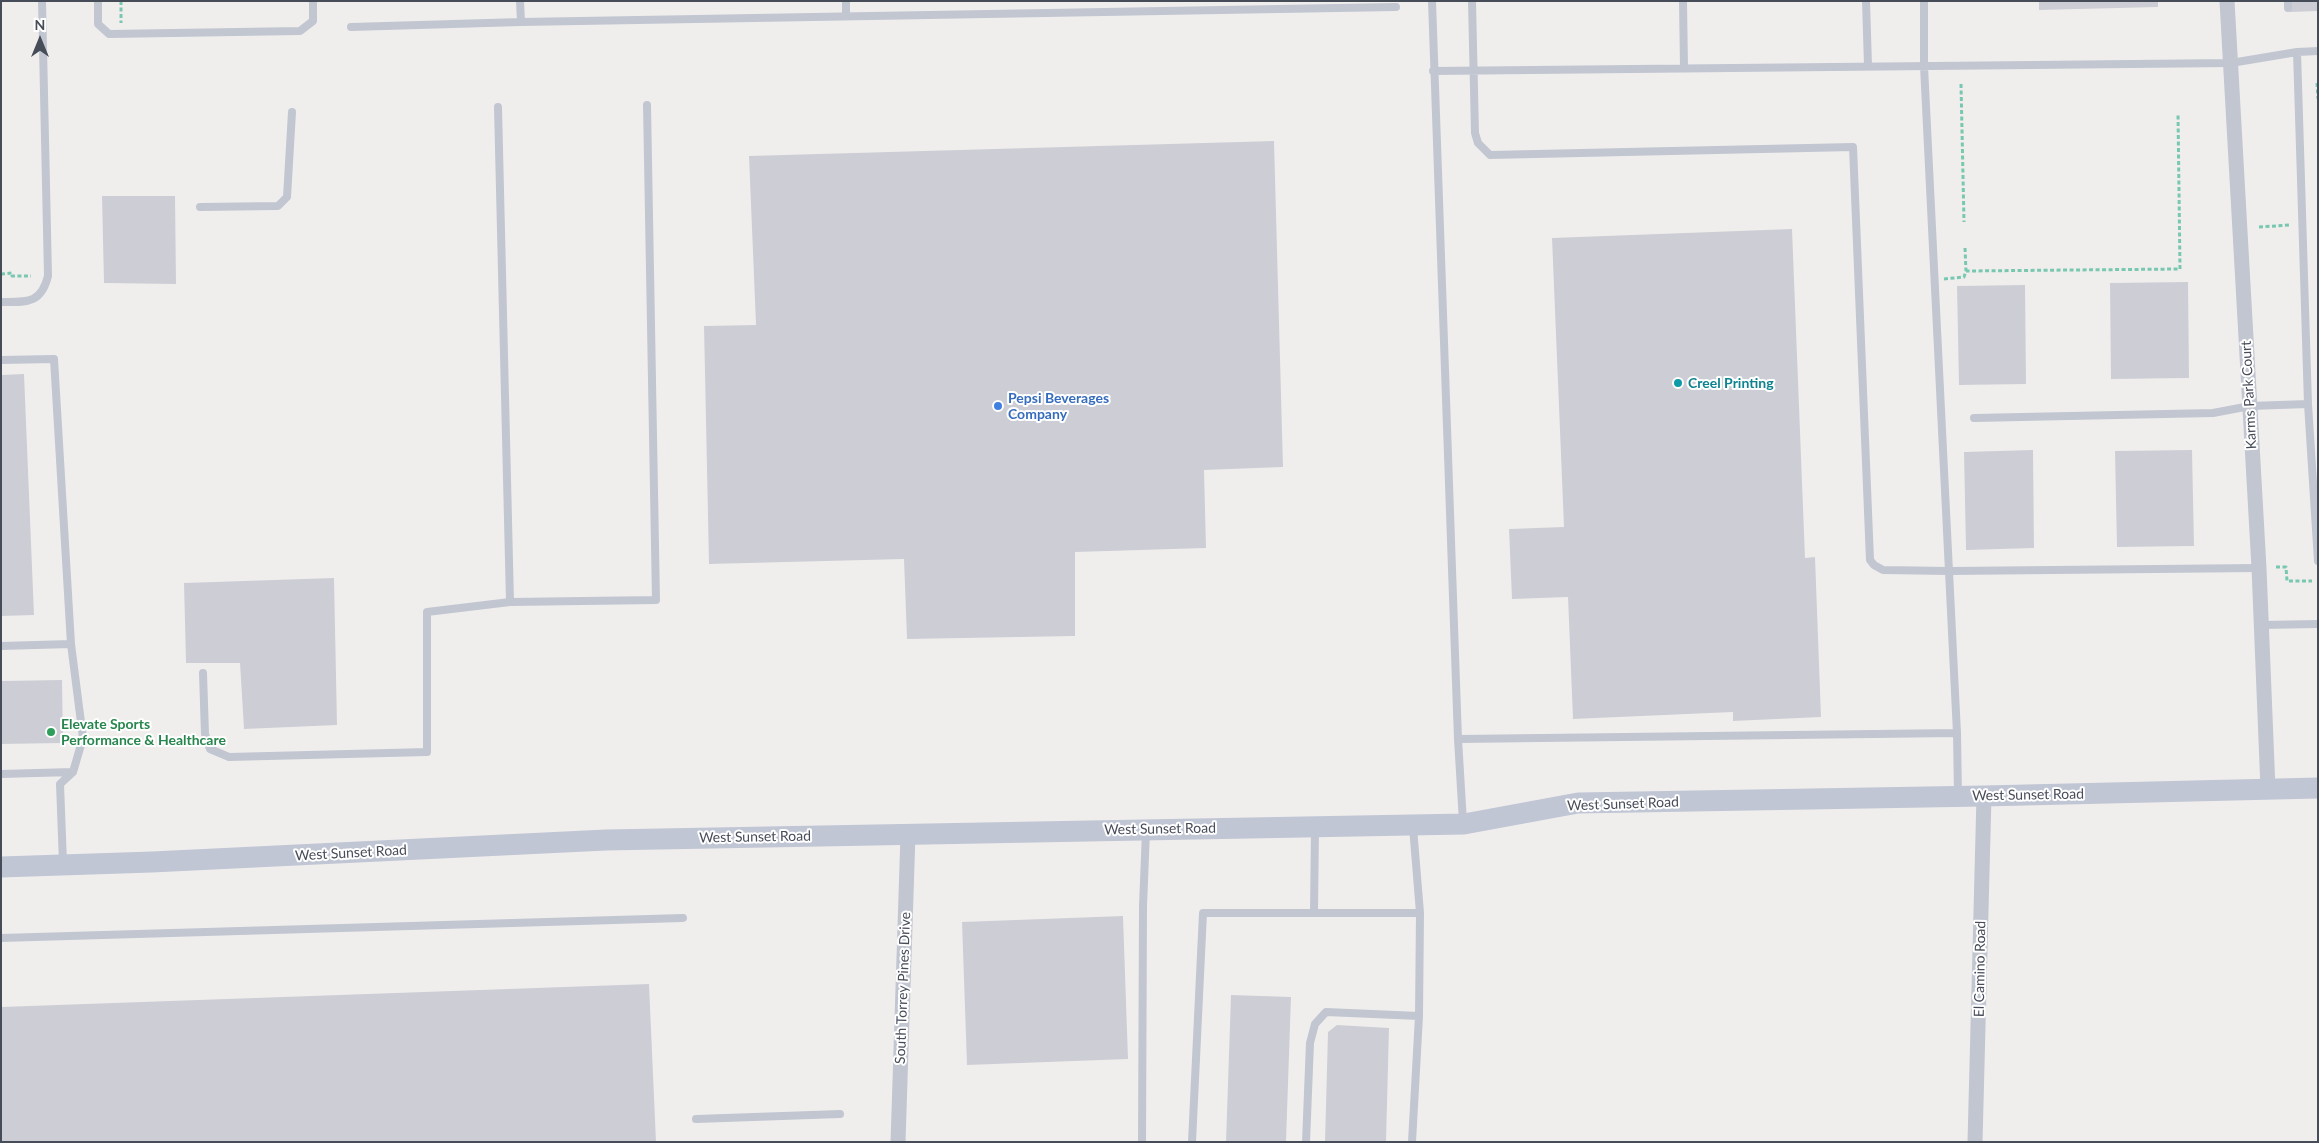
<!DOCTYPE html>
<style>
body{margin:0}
#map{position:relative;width:2319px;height:1143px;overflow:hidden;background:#f0eeed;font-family:Lato,sans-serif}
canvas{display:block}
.frame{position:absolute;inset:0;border:2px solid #474c59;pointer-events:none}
.north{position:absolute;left:15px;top:15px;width:50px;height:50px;-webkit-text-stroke:4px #fff;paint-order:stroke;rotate:0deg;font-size:14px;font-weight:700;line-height:20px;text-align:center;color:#474c59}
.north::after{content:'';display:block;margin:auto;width:18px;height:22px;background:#474c59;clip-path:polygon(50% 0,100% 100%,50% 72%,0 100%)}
</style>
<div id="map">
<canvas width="2319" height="1143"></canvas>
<div class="frame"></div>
<div class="north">N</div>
</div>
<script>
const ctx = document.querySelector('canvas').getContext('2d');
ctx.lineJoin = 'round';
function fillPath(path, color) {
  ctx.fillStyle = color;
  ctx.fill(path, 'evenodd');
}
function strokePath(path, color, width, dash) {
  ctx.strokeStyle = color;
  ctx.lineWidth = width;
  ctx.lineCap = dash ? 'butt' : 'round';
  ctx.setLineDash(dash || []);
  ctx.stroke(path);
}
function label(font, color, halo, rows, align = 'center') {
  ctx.font = font + ' Lato,sans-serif';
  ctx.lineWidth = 4;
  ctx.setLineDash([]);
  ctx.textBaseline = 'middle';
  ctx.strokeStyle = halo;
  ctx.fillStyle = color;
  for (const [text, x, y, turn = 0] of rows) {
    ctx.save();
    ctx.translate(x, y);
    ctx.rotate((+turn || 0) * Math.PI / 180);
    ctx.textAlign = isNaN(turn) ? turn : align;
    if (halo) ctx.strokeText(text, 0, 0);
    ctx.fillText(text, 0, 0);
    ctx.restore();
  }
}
const building = new Path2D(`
 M 2039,1 L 2158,1 L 2158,7 L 2039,10 Z
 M 2290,1 L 2318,1 L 2318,11 L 2290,12 Z
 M 1274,141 L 1283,467 L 1204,470 L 1206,548 L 1075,552 L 1075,636 L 907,639 L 904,559 L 709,564 L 704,326 L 756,325 L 749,156 Z
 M 102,196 L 175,196 L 176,284 L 104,283 Z
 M 1792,229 L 1805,558 L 1815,557 L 1821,717 L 1733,721 L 1733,712 L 1573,719 L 1568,597 L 1512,599 L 1509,529 L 1564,527 L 1552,238 Z
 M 2188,282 L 2189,378 L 2111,379 L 2110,283 Z
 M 2025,285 L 2026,384 L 1959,385 L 1957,286 Z
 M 24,374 L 34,615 L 1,616 L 1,375 Z
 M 2033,450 L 2034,548 L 1966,550 L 1964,452 Z
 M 2192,450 L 2194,546 L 2117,547 L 2115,451 Z
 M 334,578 L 337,725 L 244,729 L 240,663 L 186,663 L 184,583 Z
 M 62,680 L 63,743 L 1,744 L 1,681 Z
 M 1123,916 L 1128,1059 L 967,1065 L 962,922 Z
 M 649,984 L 656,1142 L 1,1142 L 1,1007 Z
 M 1231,995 L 1291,997 L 1286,1142 L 1226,1142 Z
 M 1337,1025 L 1389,1028 L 1386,1142 L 1325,1142 L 1328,1032 Z`);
const path = new Path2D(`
 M 121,1 L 121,23
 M 2317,83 L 2318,99
 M 1961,84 L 1964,222
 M 2259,227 L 2290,225
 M 1965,248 L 1966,271
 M 1,274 L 12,273 L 12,276 L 31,276
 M 1944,279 L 1964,277 L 1966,271 L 2180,269 L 2178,114
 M 2276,567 L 2286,567 L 2287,581 L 2312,581`);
const lane = new Path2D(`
 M 98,1 L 98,24 L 109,34 L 300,31 L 313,21 L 313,1
 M 520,1 L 521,22
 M 846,1 L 846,16
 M 1432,1 L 1458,739 L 1463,822
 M 1472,1 L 1475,133 L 1478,143 L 1490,155 L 1853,147 L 1870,560 L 1874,565 L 1883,570 L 1949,571 L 2259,568
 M 1683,1 L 1684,68
 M 1866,1 L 1868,66
 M 1924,1 L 1924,66 L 1957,733 L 1958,796
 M 2288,1 L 2288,8
 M 351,27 L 521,22 L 1396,7
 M 2297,52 L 2308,404 L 2318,561
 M 1433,71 L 2231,63 L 2297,52 L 2318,51
 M 200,207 L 278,206 L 287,197 L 292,112
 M 1,302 C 27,302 41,304 48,276 L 42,1
 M 1,360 L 54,359 L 71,644 L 83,738 L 73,772 L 60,784 L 63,863
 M 1974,418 L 2213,413 L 2250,406 L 2308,404
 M 510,602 L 656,600 L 647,105
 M 2261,625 L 2318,624
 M 1,646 L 71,644
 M 203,673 L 205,734 L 210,749 L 229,757 L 427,752 L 427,612 L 510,602 L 498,107
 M 1458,739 L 1957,733
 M 1,774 L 73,772
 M 1314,913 L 1420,913
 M 1,938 L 683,918
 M 696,1119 L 840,1114
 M 1142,1142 L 1143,906 L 1146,831
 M 1192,1142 L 1203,913 L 1314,913 L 1315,827
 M 1306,1142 L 1310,1043 L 1315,1024 L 1326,1012 L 1419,1016
 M 1412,1142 L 1419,1016 L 1420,913 L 1413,827`);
const street = new Path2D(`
 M 2227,1 L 2259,568 L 2268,789
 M 898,1142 L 908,834
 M 1975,1142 L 1984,796`);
const secondary = new Path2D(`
 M 1,867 L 152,862 L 606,840 L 1464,824 L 1578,803 L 1984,796 L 2318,788`);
const markers = [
 [1678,383,5,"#0f9aa8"],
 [998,406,5,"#3f7fe0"],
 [51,732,5,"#2e9e5b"]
];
const cultureNames = [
 ["Creel Printing",1688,383]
];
const streetNames = [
 ["Karms Park Court",2249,395,-93],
 ["West Sunset Road",2028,795,-1],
 ["West Sunset Road",1623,804,-2],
 ["West Sunset Road",1160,829,-1],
 ["West Sunset Road",755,837,-1],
 ["West Sunset Road",351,853,-3],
 ["El Camino Road",1980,969,-89],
 ["South Torrey Pines Drive",903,988,-88]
];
const shopNames = [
 ["Pepsi Beverages",1008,398],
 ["Company",1008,414]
];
const leisureNames = [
 ["Elevate Sports",61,724],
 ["Performance & Healthcare",61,740]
];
fillPath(building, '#cdced5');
strokePath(path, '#78c7b0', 3, [4, 2.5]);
strokePath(lane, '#c1c6d1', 8);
strokePath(street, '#c1c6d1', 15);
strokePath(secondary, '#c1c6d5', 21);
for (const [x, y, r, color] of markers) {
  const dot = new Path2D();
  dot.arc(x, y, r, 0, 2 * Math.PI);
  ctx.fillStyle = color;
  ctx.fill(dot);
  strokePath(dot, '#fff', 2);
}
label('bold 14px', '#0d838f', '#fff', cultureNames, 'left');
label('14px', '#474c59', '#fff', streetNames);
label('bold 14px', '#366cbe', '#fff', shopNames, 'left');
label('bold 14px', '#27864d', '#fff', leisureNames, 'left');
</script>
